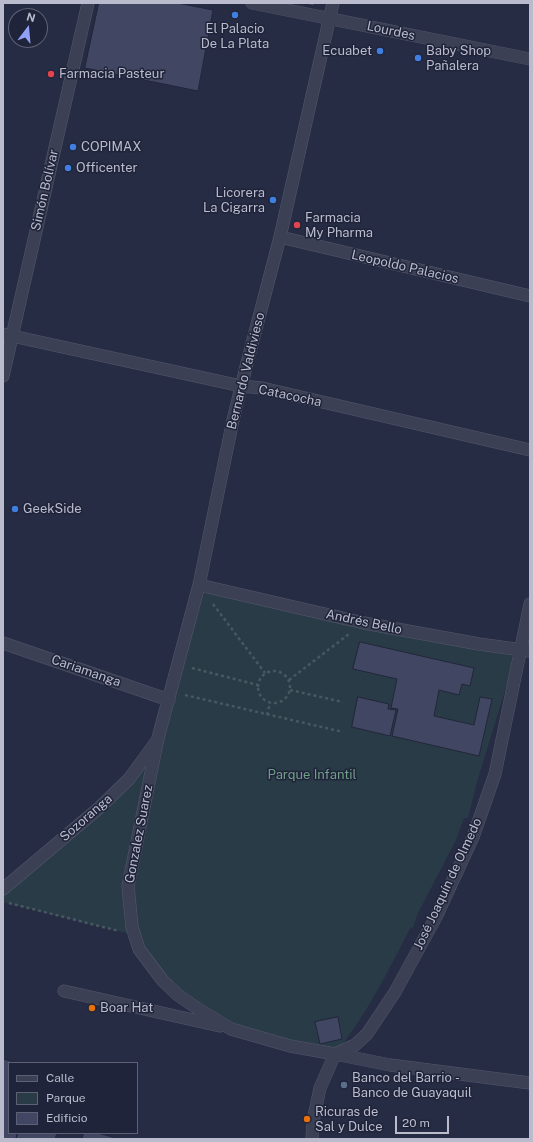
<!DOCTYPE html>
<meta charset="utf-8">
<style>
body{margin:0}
#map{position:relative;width:533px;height:1142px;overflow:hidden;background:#272c45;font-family:"Public Sans",sans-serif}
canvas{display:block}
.frame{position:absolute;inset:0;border:4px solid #babccd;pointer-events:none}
.legend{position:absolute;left:8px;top:1062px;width:130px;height:72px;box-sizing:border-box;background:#20243a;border:1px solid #5e6175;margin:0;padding:5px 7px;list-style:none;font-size:12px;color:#babccd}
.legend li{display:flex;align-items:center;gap:8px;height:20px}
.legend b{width:20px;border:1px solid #5e6175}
.north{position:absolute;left:8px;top:8px;width:40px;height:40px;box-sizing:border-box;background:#20243a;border:1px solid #5e6175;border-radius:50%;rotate:16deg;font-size:11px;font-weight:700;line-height:16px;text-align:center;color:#babccd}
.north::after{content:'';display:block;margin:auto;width:14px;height:18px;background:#92a0fa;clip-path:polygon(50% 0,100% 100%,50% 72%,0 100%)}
.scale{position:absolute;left:395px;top:1116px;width:54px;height:18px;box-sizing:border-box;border:2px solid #babccd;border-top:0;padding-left:5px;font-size:12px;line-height:14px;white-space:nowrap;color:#babccd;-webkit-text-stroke:3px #20243a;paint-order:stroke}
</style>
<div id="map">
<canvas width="533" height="1142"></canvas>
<div class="frame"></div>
<ul class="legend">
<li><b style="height:5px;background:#3c4054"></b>Calle</li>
<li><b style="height:11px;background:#293b46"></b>Parque</li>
<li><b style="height:11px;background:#414762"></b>Edificio</li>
</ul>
<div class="north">N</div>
<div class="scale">20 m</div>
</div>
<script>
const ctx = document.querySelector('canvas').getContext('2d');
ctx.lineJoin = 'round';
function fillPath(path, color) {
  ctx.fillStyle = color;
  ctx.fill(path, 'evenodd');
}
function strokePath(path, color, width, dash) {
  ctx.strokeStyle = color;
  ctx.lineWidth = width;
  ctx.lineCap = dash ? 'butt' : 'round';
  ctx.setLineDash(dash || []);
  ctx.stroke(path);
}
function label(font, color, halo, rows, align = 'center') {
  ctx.font = font + ' "Public Sans",sans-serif';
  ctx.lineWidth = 3;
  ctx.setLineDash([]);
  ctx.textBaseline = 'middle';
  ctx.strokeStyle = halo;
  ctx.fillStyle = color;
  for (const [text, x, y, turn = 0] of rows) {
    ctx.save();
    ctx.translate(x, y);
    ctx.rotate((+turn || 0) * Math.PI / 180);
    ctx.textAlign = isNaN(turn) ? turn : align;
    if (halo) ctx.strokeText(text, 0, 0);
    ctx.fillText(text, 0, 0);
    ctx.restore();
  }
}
const green = new Path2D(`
 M 199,585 L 513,649 L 510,674 L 477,782 L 468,818 L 464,818 L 456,840 L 417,915 L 413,928 L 411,927 C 388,971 366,1016 335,1054 L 231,1029 L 178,995 L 134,935 L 3,902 L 3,889 L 99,808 L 158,738 Z`);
const building = new Path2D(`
 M 99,3 L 177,3 L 213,10 L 198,91 L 85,68 Z
 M 302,3 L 315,3 L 314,6 Z
 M 360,642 L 474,668 L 470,686 L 462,684 L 459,695 L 439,690 L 434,716 L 474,725 L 480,697 L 492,699 L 479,756 L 392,736 L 398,709 L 391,708 L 397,679 L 353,669 Z
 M 358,697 L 389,704 L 388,709 L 396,710 L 390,736 L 352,727 Z
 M 338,1017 L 342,1039 L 320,1044 L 315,1022 Z
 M 3,1059 L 17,1063 L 9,1063 L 9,1133 L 18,1133 L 16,1139 L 3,1139 Z
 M 18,1133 L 57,1133 L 55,1139 L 16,1139 Z
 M 84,1133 L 98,1133 L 119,1139 L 82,1139 Z`);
const path = new Path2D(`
 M 213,604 L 265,673
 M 192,668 L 258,685
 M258 687a16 16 0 1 1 32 0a16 16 0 1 1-32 0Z
 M 289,680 L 349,634
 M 290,690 L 343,702
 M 185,695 L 343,732
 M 267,715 L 270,703
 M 9,903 L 119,931`);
const minor = new Path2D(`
 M 252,3 L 530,59
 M 333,3 L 280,237 L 247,363 L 233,420 L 199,585 L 158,738 L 128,886 L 132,927 L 139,949 L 163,981 L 178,995 L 198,1009 L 231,1029 L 290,1046 L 335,1054 L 355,1045 L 367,1034 L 395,992 L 436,917 L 473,837 L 495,774 L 530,604
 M 280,237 L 530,296
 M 3,334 L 241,386 L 262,388 L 530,450
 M 3,376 L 88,3
 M 199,585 L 364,623 L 479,644 L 530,651
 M 3,643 L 169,700
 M 3,889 L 99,808 L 129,779 L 156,742
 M 64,991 L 220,1026
 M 312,1139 L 313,1121 L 320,1088 L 335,1054 L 390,1065 L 530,1083`);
const markers = [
 [235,15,4,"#3f7fe0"],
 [380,51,4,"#3f7fe0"],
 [418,58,4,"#3f7fe0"],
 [51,74,4,"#e0444e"],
 [73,147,4,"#3f7fe0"],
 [68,168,4,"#3f7fe0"],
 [273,200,4,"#3f7fe0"],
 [297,225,4,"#e0444e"],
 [15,509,4,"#3f7fe0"],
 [92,1008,4,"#e8710a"],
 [344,1085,4,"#5c6f8a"],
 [307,1119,4,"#e8710a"]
];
const poiNames = [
 ["El Palacio",235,29,"center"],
 ["De La Plata",235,44,"center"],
 ["Ecuabet",372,51,"right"],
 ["Baby Shop",426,51],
 ["Pañalera",426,66],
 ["Farmacia Pasteur",59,74],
 ["COPIMAX",81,147],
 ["Officenter",76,168],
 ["Licorera",265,193,"right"],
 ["La Cigarra",265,208,"right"],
 ["Farmacia",305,218],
 ["My Pharma",305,233],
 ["GeekSide",23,509],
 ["Boar Hat",100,1008],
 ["Banco del Barrio -",352,1078],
 ["Banco de Guayaquil",352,1093],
 ["Ricuras de",315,1112],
 ["Sal y Dulce",315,1127]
];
const streetNames = [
 ["Lourdes",391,31,12],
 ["Simón Bolívar",45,190,-77],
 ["Leopoldo Palacios",405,267,13],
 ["Bernardo Valdivieso",246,371,-76],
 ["Catacocha",290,396,12],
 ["Andrés Bello",364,622,12],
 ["Cariamanga",86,671,19],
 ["Sozoranga",86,818,-41],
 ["Gonzalez Suarez",139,834,-79],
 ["José Joaquín de Olmedo",448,884,-65]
];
const parkNames = [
 ["Parque Infantil",312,775]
];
fillPath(green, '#293b46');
fillPath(building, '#414762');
strokePath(building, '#22263c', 1);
strokePath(minor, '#54576c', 13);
strokePath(path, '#485861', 2.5, [3, 3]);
strokePath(minor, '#3c4054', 12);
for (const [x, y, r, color] of markers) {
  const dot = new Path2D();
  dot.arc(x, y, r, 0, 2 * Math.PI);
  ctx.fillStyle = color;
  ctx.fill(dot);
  strokePath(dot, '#20243a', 1.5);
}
label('13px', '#babccd', '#20243a', poiNames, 'left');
label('13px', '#babccd', '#20243a', streetNames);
label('13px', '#709f87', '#20243a', parkNames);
</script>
